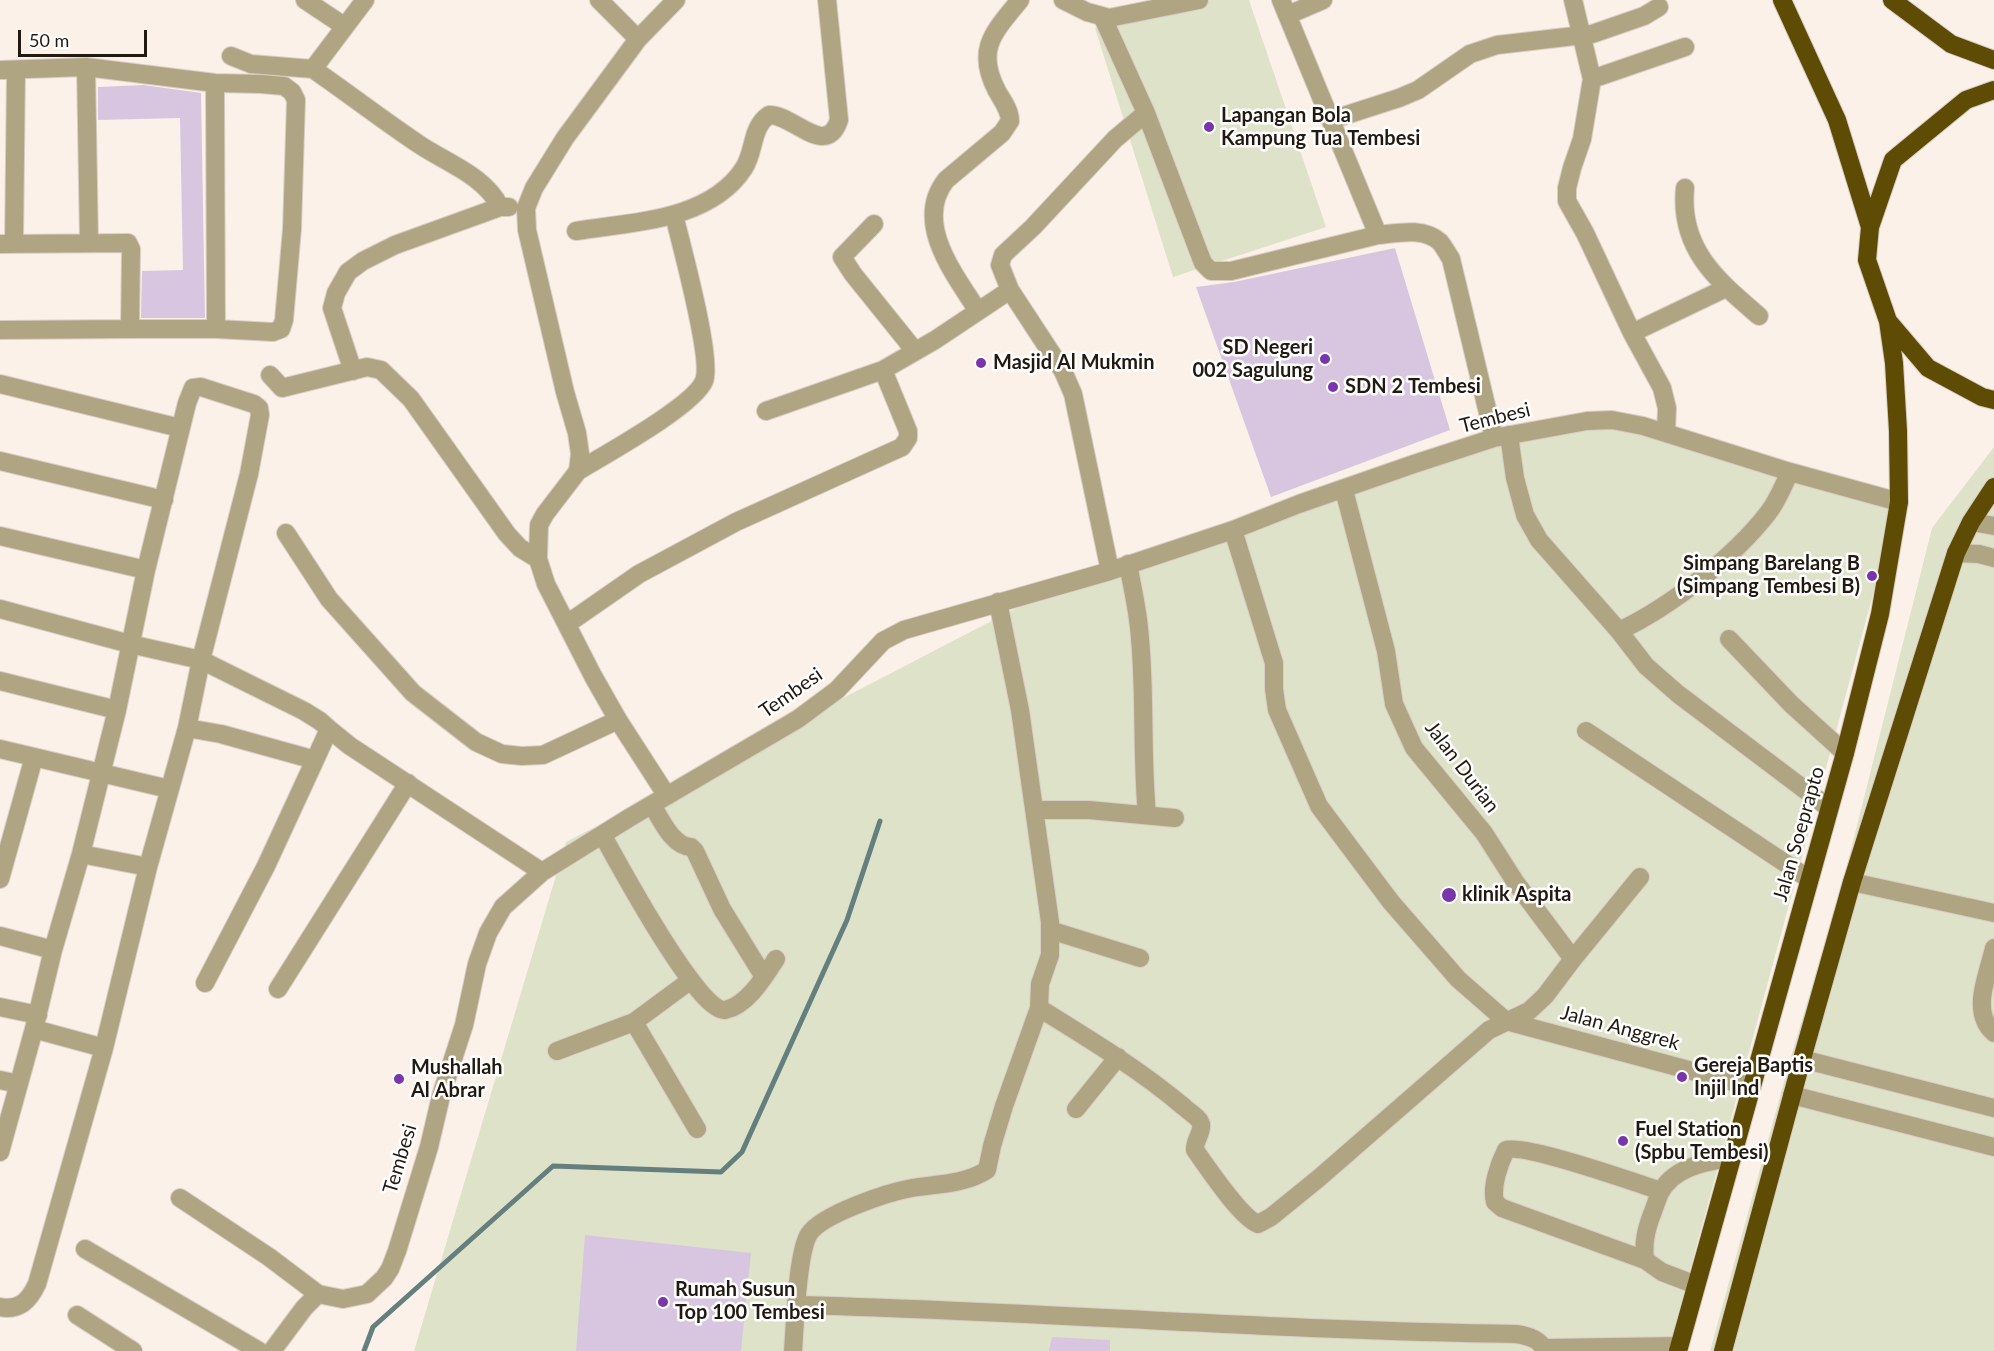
<!DOCTYPE html>
<style>
body{margin:0}
#map{position:relative;width:1994px;height:1351px;overflow:hidden;background:#fcf1e8;font-family:Lato,sans-serif}
canvas{display:block}
.scale{position:absolute;left:18px;top:30px;width:129px;height:27px;box-sizing:border-box;border:3px solid #221911;border-top:0;padding-left:8px;font-size:18px;line-height:21px;white-space:nowrap;color:#221911;-webkit-text-stroke:4px #fff;paint-order:stroke}
</style>
<div id="map">
<canvas width="1994" height="1351"></canvas>
<div class="scale">50 m</div>
</div>
<script>
const ctx = document.querySelector('canvas').getContext('2d');
ctx.lineJoin = 'round';
function fillPath(path, color) {
  ctx.fillStyle = color;
  ctx.fill(path, 'evenodd');
}
function strokePath(path, color, width, dash) {
  ctx.strokeStyle = color;
  ctx.lineWidth = width;
  ctx.lineCap = dash ? 'butt' : 'round';
  ctx.setLineDash(dash || []);
  ctx.stroke(path);
}
function label(font, color, halo, rows, align = 'center') {
  ctx.font = font + ' Lato,sans-serif';
  ctx.lineWidth = 5;
  ctx.setLineDash([]);
  ctx.textBaseline = 'middle';
  ctx.strokeStyle = halo;
  ctx.fillStyle = color;
  for (const [text, x, y, turn = 0] of rows) {
    ctx.save();
    ctx.translate(x, y);
    ctx.rotate((+turn || 0) * Math.PI / 180);
    ctx.textAlign = isNaN(turn) ? turn : align;
    if (halo) ctx.strokeText(text, 0, 0);
    ctx.fillText(text, 0, 0);
    ctx.restore();
  }
}
const green = new Path2D(`
 M 1211,0 L 1249,0 L 1326,227 L 1173,277 L 1095,28 Z
 M 1611,422 L 1897,506 L 1668,1351 L 414,1351 L 566,842 L 1103,563 L 1485,438 Z
 M 1994,447 L 1994,1351 L 1710,1351 L 1788,1067 L 1843,881 L 1932,528 Z`);
const stream = new Path2D(`
 M 364,1351 L 373,1327 L 553,1166 L 721,1172 L 742,1152 L 847,920 L 880,821`);
const building = new Path2D(`
 M 143,85 L 201,93 L 205,318 L 141,318 L 142,271 L 183,270 L 180,118 L 98,120 L 98,87 Z
 M 1395,248 L 1450,430 L 1271,497 L 1196,287 L 1234,282 Z
 M 585,1235 L 751,1253 L 741,1351 L 576,1351 Z
 M 1052,1337 L 1110,1340 L 1110,1351 L 1049,1351 Z`);
const minor = new Path2D(`
 M 305,0 L 344,26
 M 365,0 L 313,69 C 349,94 384,121 420,145 C 447,163 485,176 500,207
 M 599,0 L 638,39
 M 1063,0 L 1087,12 L 1109,18 L 1199,0
 M 1281,0 L 1378,235 C 1398,233 1423,227 1440,242 C 1444,247 1448,254 1451,259 L 1494,438
 M 1573,0 L 1592,79 L 1582,139 L 1572,168 L 1567,188 L 1567,201 L 1585,233 L 1632,333 L 1662,388 L 1667,408 L 1666,432
 M 1288,15 L 1323,0
 M 231,56 L 251,64 L 313,69
 M 86,67 L 89,242
 M 0,70 L 86,67 L 215,83 L 261,84 L 284,86 L 292,92 L 296,100 L 292,229 L 284,320 L 281,329 L 273,332 L 216,329 L 130,329 L 131,249 L 128,243 L 0,244
 M 1592,79 L 1685,47
 M 215,83 L 216,329
 M 1146,113 L 1198,250 L 1203,263 L 1211,271 L 1231,271 L 1378,235
 M 1331,120 L 1399,98 L 1418,90 L 1470,54 L 1497,45 L 1592,34 L 1644,16 L 1659,7
 M 1685,188 C 1679,249 1717,280 1759,316
 M 874,224 L 842,257 L 853,274 L 915,351
 M 576,231 C 631,222 710,221 744,168 C 755,151 751,127 769,115 C 793,114 826,159 839,120 L 827,0
 M 14,243 L 16,71
 M 1010,290 L 1000,265 L 1003,255 L 1033,227 L 1115,139 L 1146,113 L 1103,18
 M 978,311 C 954,274 913,222 946,180 L 1002,133 L 1010,121 C 1010,110 1002,100 997,91 C 975,49 994,32 1020,0
 M 0,330 L 130,329
 M 1632,333 L 1726,288
 M 353,371 L 332,308 L 336,293 L 348,272 L 363,261 L 395,245 L 500,207 L 509,207
 M 270,375 L 282,388 L 367,367 L 381,370 L 411,399 L 507,534 L 520,548 L 538,559
 M 0,384 L 180,428
 M 766,411 L 883,370
 M 1509,435 L 1515,478 L 1525,515 L 1539,540 L 1619,631 L 1646,666 L 1678,694 L 1829,808
 M 0,461 L 164,500
 M 578,471 C 604,455 694,406 704,381 C 713,360 681,244 674,215
 M 1971,522 L 1994,526
 M 1233,530 L 1274,663 L 1274,689 L 1277,710 L 1319,806 L 1391,902 L 1458,979 L 1506,1021 L 1752,1087
 M 286,533 L 329,599 L 413,693 L 476,742 L 502,754 L 522,756 L 543,755 L 618,720
 M 0,536 L 146,570
 M 1956,553 L 1979,554 L 1994,558
 M 1128,564 C 1132,585 1137,607 1139,628 C 1146,690 1141,752 1147,814
 M 0,609 L 130,644 L 201,660 L 304,711 L 320,721 L 329,729
 M 567,624 L 639,574 L 736,522 L 902,447 L 908,438 L 908,431 L 883,370 L 935,340 L 1010,290 L 1063,371 L 1073,394 L 1110,571
 M 1619,631 C 1670,607 1733,558 1768,513 C 1777,502 1783,486 1790,472
 M 1729,639 L 1791,704 L 1845,753
 M 0,681 L 117,710
 M 187,728 L 221,734 L 315,760 L 329,729 L 350,746 L 542,872
 M 1586,731 L 1809,879
 M 0,749 L 169,789
 M 667,796 L 618,720 L 593,676 L 546,584 L 538,559 L 539,525 L 545,514 L 578,471 L 580,454 L 577,433 L 565,392 L 527,230 L 526,208 L 534,188 L 565,138 L 638,39 L 676,0
 M 652,805 C 661,819 672,846 691,847 L 695,851 L 722,909 L 764,977
 M 1034,810 L 1089,810 L 1175,818
 M 603,836 C 617,861 699,1014 725,1010 C 747,1006 765,976 776,959
 M 81,854 L 148,867
 M 0,879 L 34,757
 M 1852,882 L 1994,913
 M 1050,930 L 1140,958
 M 0,936 L 53,950
 M 1994,948 C 1988,975 1970,1012 1994,1033
 M 1573,959 L 1640,877
 M 205,983 L 266,866 L 315,760
 M 278,989 L 408,783
 M 0,1007 L 38,1015
 M 1039,1008 C 1089,1039 1139,1069 1184,1107 C 1189,1112 1199,1117 1201,1124 C 1203,1132 1194,1141 1195,1150 C 1208,1168 1240,1217 1258,1224 L 1271,1217 L 1319,1178 L 1489,1030 L 1529,1011 L 1545,996 L 1573,959 L 1516,883 L 1484,833 L 1414,748 L 1394,704 L 1386,651 L 1344,490
 M 634,1022 L 697,1129
 M 34,1029 L 104,1048
 M 557,1051 L 634,1022 L 691,980
 M 1802,1059 L 1994,1108
 M 0,1080 L 19,1084
 M 1792,1095 L 1994,1147
 M 1076,1109 L 1118,1057
 M 0,1152 L 34,1029 L 53,950 L 81,854 L 117,710 L 146,570 L 187,403 L 193,388 L 201,387 L 254,404 L 259,408 L 260,415 L 249,474 L 201,660 L 187,728 L 148,867 L 104,1048 L 37,1284 C 29,1301 19,1311 0,1307
 M 180,1198 L 269,1257 L 318,1294 L 343,1299 L 367,1294 L 384,1278 L 390,1269 L 397,1251 L 429,1147 L 441,1096 L 464,1025 L 477,964 L 488,933 L 503,907 L 542,872 L 555,864 L 629,818 L 798,719 L 837,690 L 883,641 L 904,630 L 1110,571 L 1233,530 L 1299,504 L 1414,464 L 1494,438 L 1587,421 L 1612,420 L 1643,426 L 1790,472 L 1899,502
 M 85,1249 L 259,1351
 M 1645,1260 L 1502,1208 L 1495,1202 C 1491,1187 1499,1164 1506,1150 C 1523,1143 1637,1183 1661,1191
 M 1696,1285 L 1662,1272 L 1645,1260 C 1643,1243 1646,1230 1652,1214 C 1655,1207 1657,1199 1660,1193 C 1674,1166 1707,1162 1733,1157
 M 797,1305 C 1037,1311 1276,1331 1516,1334 C 1529,1336 1540,1339 1545,1351
 M 77,1315 L 133,1351
 M 1545,1348 L 1679,1346
 M 272,1351 L 304,1308 L 318,1294
 M 793,1351 C 795,1326 797,1253 809,1234 C 822,1214 889,1192 912,1188 C 937,1184 966,1184 987,1170 L 992,1146 L 1004,1106 L 1039,1008 L 1040,984 L 1050,955 L 1050,922 L 1020,710 L 998,602`);
const highway = new Path2D(`
 M 1782,0 L 1837,120 L 1870,227 L 1867,260 L 1888,321 L 1928,368 L 1982,397 L 1994,400
 M 1892,0 L 1951,44 L 1994,60
 M 1870,227 L 1893,160 L 1966,100 L 1994,90
 M 1678,1351 L 1845,753 L 1880,614 L 1899,502 L 1898,431 L 1894,363 L 1888,321
 M 1723,1351 L 1802,1059 L 1852,882 L 1956,553 L 1971,522 L 1994,487`);
const markers = [
 [1209,127,6,"#7936aa"],
 [1325,359,6,"#7936aa"],
 [981,363,6,"#7936aa"],
 [1333,387,6,"#7936aa"],
 [1872,576,6,"#7936aa"],
 [1449,895,8,"#7936aa"],
 [1682,1077,6,"#7936aa"],
 [399,1079,6,"#7936aa"],
 [1623,1141,6,"#7936aa"],
 [663,1302,6,"#7936aa"]
];
const poiNames = [
 ["Lapangan Bola",1221,116],
 ["Kampung Tua Tembesi",1221,139],
 ["SD Negeri",1313,348,"right"],
 ["002 Sagulung",1313,371,"right"],
 ["Masjid Al Mukmin",993,363],
 ["SDN 2 Tembesi",1345,387],
 ["Simpang Barelang B",1860,564,"right"],
 ["(Simpang Tembesi B)",1860,587,"right"],
 ["klinik Aspita",1462,895],
 ["Gereja Baptis",1694,1066],
 ["Injil Ind",1694,1089],
 ["Mushallah",411,1068],
 ["Al Abrar",411,1091],
 ["Fuel Station",1635,1130],
 ["(Spbu Tembesi)",1635,1153],
 ["Rumah Susun",675,1290],
 ["Top 100 Tembesi",675,1313]
];
const streetNames = [
 ["Tembesi",1495,418,-14],
 ["Tembesi",791,693,-35],
 ["Jalan Durian",1462,767,53],
 ["Jalan Soeprapto",1799,834,-74],
 ["Jalan Anggrek",1620,1028,15],
 ["Tembesi",400,1159,-73]
];
fillPath(green, '#dee2c8');
strokePath(stream, '#647f7e', 5);
fillPath(building, '#d8c6e1');
strokePath(minor, '#d9cec6', 20);
strokePath(highway, '#d9cec6', 20);
strokePath(minor, '#afa583', 18);
strokePath(highway, '#5e4c05', 18);
for (const [x, y, r, color] of markers) {
  const dot = new Path2D();
  dot.arc(x, y, r, 0, 2 * Math.PI);
  ctx.fillStyle = color;
  ctx.fill(dot);
  strokePath(dot, '#fff', 2);
}
label('bold 20px', '#221911', '#fff', poiNames, 'left');
label('20px', '#221911', '#fff', streetNames);
</script>
